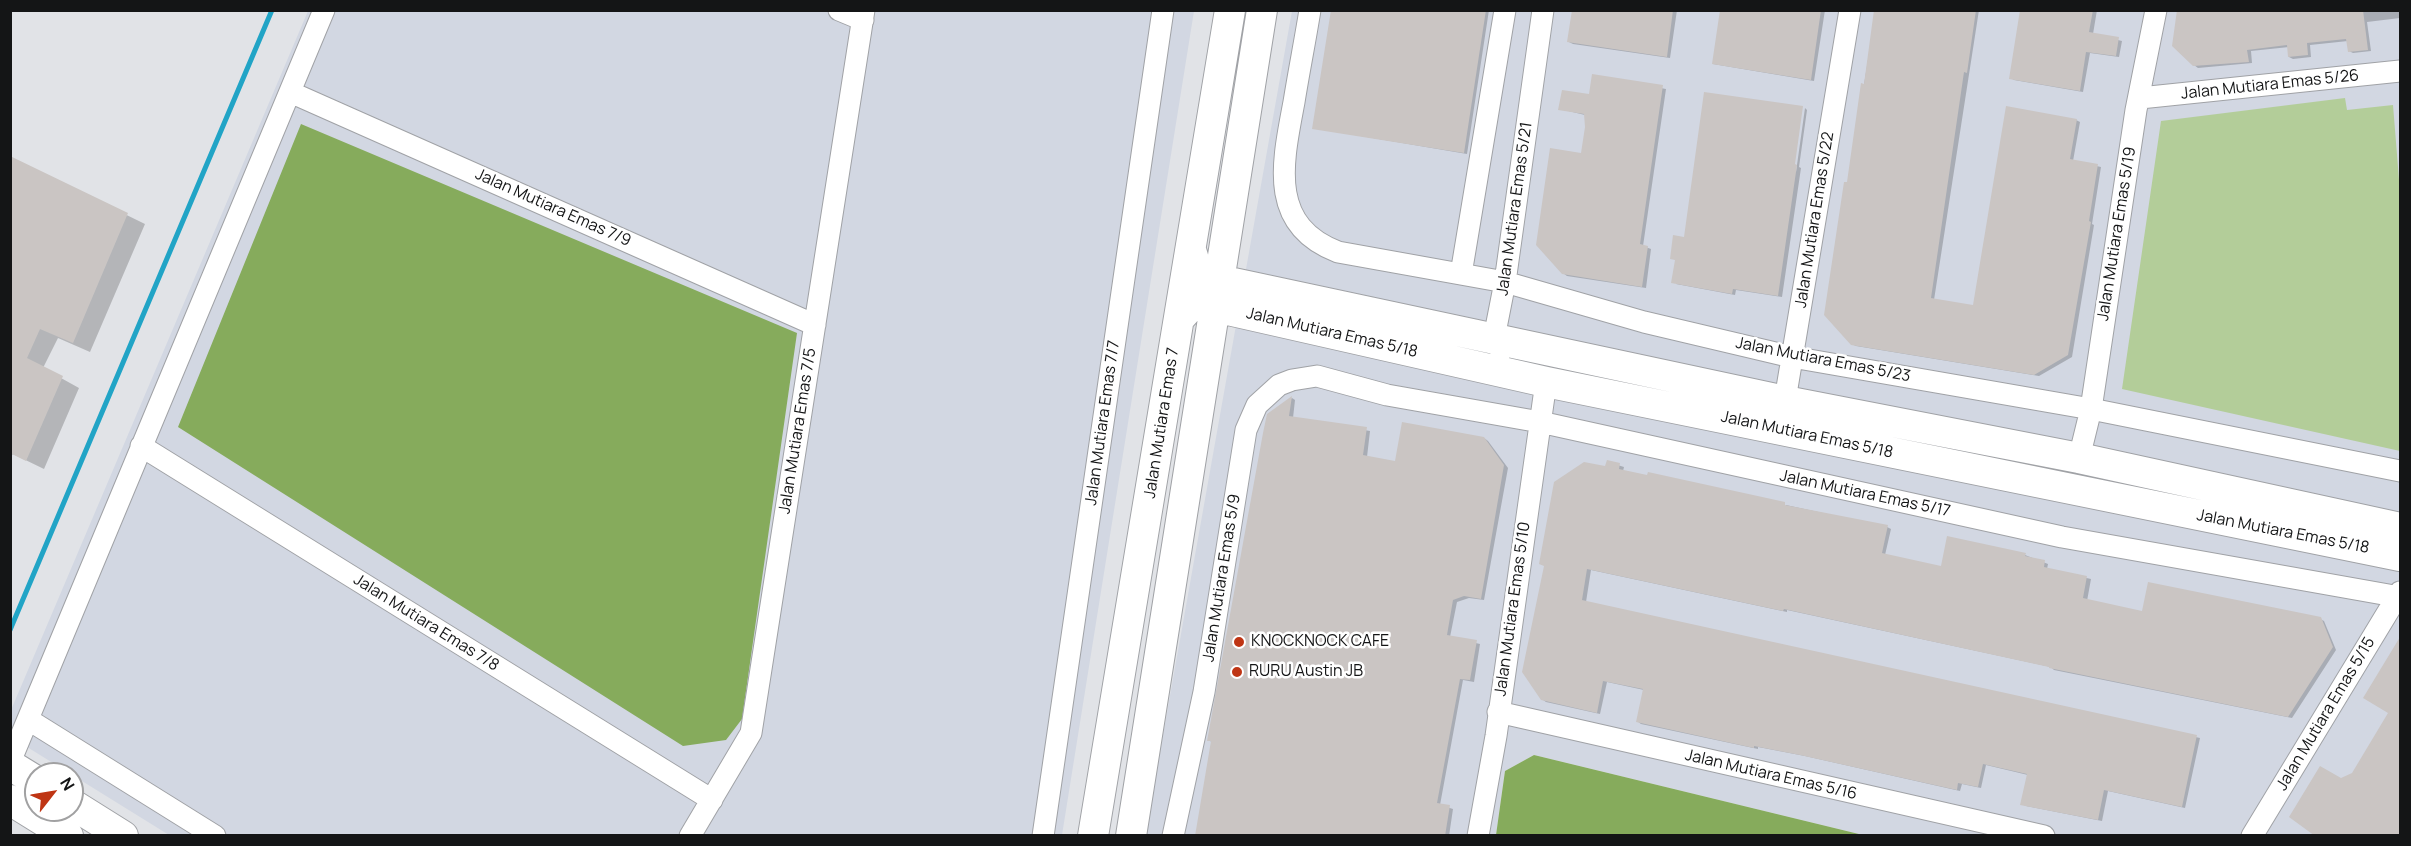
<!DOCTYPE html>
<style>
body{margin:0}
#map{position:relative;width:2411px;height:846px;overflow:hidden;background:#e1e3e7;font-family:Manrope,sans-serif}
canvas{display:block}
.frame{position:absolute;inset:0;border:12px solid #141516;pointer-events:none}
.north{position:absolute;left:24px;top:762px;width:60px;height:60px;box-sizing:border-box;background:#fff;border:2px solid #a1a1a2;border-radius:50%;rotate:59deg;font-size:16px;font-weight:700;line-height:24px;text-align:center;color:#141516}
.north::after{content:'';display:block;margin:auto;width:21px;height:27px;background:#bf3514;clip-path:polygon(50% 0,100% 100%,50% 72%,0 100%)}
</style>
<div id="map">
<canvas width="2411" height="846"></canvas>
<div class="frame"></div>
<div class="north">N</div>
</div>
<script>
const ctx = document.querySelector('canvas').getContext('2d');
ctx.lineJoin = 'round';
function fillPath(path, color) {
  ctx.fillStyle = color;
  ctx.fill(path, 'evenodd');
}
function strokePath(path, color, width, dash) {
  ctx.strokeStyle = color;
  ctx.lineWidth = width;
  ctx.lineCap = dash ? 'butt' : 'round';
  ctx.setLineDash(dash || []);
  ctx.stroke(path);
}
function label(font, color, halo, rows, align = 'center') {
  ctx.font = font + ' Manrope,sans-serif';
  ctx.lineWidth = 5;
  ctx.setLineDash([]);
  ctx.textBaseline = 'middle';
  ctx.strokeStyle = halo;
  ctx.fillStyle = color;
  for (const [text, x, y, turn = 0] of rows) {
    ctx.save();
    ctx.translate(x, y);
    ctx.rotate((+turn || 0) * Math.PI / 180);
    ctx.textAlign = isNaN(turn) ? turn : align;
    if (halo) ctx.strokeText(text, 0, 0);
    ctx.fillText(text, 0, 0);
    ctx.restore();
  }
}
const built = new Path2D(`
 M 308,11 L 1194,11 L 1062,835 L 169,835 L 11,737 L 11,710 Z
 M 1292,11 L 2400,11 L 2400,835 L 1863,835 L 1534,755 L 1505,771 L 1496,835 L 1145,836 Z`);
const green = new Path2D(`
 M 2345,98 L 2347,110 L 2393,105 L 2400,192 L 2400,451 L 2122,389 L 2161,121 Z`);
const forest = new Path2D(`
 M 301,124 L 797,333 L 742,719 L 726,740 L 683,746 L 178,427 Z
 M 1534,755 L 1863,835 L 1496,835 L 1505,771 Z`);
const shadow = new Path2D(`
 M 1332,10 L 1489,10 L 1467,154 L 1314,128 Z
 M 1573,10 L 1677,10 L 1670,58 L 1573,44 L 1569,42 Z
 M 1721,10 L 1825,10 L 1814,81 L 1713,64 Z
 M 1876,10 L 1979,10 L 1934,300 L 1974,307 L 2076,120 L 2080,122 L 2073,161 L 2101,167 L 2092,224 L 2094,225 L 2072,357 L 2039,376 L 1856,346 L 1852,344 L 1848,184 Z
 M 2021,10 L 2097,10 L 2093,34 L 2122,41 L 2119,57 L 2090,53 L 2083,92 L 2014,80 L 2011,78 Z
 M 2179,10 L 2400,10 L 2400,18 L 2367,22 L 2371,51 L 2353,53 L 2349,51 L 2348,41 L 2310,45 L 2311,57 L 2293,59 L 2289,57 L 2289,47 L 2251,51 L 2252,63 L 2198,68 L 2194,65 Z
 M 1594,76 L 1666,89 L 1643,246 L 1651,249 L 1646,288 L 1567,276 L 1563,273 L 1586,127 L 1585,115 L 1560,109 L 1591,96 Z
 M 1805,108 L 1807,110 L 1799,167 L 1801,168 L 1782,297 L 1736,290 L 1735,295 L 1676,284 L 1677,260 L 1671,258 L 1686,238 L 1793,172 L 1796,172 Z
 M 10,158 L 145,224 L 90,352 L 58,338 L 43,368 L 79,388 L 44,469 L 13,454 L 10,458 Z
 M 1292,398 L 1295,400 L 1293,418 L 1370,431 L 1367,457 L 1396,463 L 1484,438 L 1488,441 L 1508,468 L 1484,600 L 1469,598 L 1457,602 L 1450,637 L 1480,644 L 1474,682 L 1463,680 L 1440,805 L 1453,809 L 1449,836 L 1198,836 L 1212,742 L 1208,740 L 1269,415 Z
 M 1608,462 L 1624,467 L 1623,471 L 1784,513 L 1786,505 L 1887,527 L 1891,529 L 1885,555 L 1942,568 L 2025,555 L 2048,564 L 2047,569 L 2091,579 L 2087,601 L 2144,612 L 2320,619 L 2324,621 L 2336,650 L 2292,718 L 2054,670 L 2051,667 L 1787,610 L 1787,612 L 1591,570 L 1586,602 L 2200,738 L 2185,808 L 2108,791 L 2102,821 L 2026,806 L 2022,804 L 2028,775 L 1986,765 L 1981,788 L 1962,784 L 1960,791 L 1805,756 L 1758,747 L 1758,749 L 1641,724 L 1637,721 L 1644,690 L 1607,682 L 1600,714 L 1546,702 L 1542,699 Z
 M 2400,651 L 2400,836 L 2315,836 L 2341,780 L 2353,774 L 2390,712 L 2390,657 Z`);
const stream = new Path2D(`
 M 10,630 L 272,10`);
const building = new Path2D(`
 M 1331,10 L 1486,10 L 1464,153 L 1312,129 Z
 M 1572,10 L 1673,10 L 1667,57 L 1567,42 Z
 M 1720,10 L 1821,10 L 1811,80 L 1712,64 Z
 M 1874,10 L 1976,10 L 1967,73 L 1964,72 L 1931,298 L 1973,305 L 2006,106 L 2077,119 L 2070,159 L 2098,164 L 2089,221 L 2091,222 L 2068,355 L 2034,375 L 1851,345 L 1824,315 L 1844,182 L 1847,182 L 1861,83 L 1864,84 Z
 M 2020,10 L 2093,10 L 2089,32 L 2119,37 L 2116,56 L 2086,52 L 2080,91 L 2009,79 Z
 M 2177,10 L 2363,10 L 2368,50 L 2348,52 L 2346,39 L 2307,43 L 2308,55 L 2288,57 L 2287,45 L 2247,50 L 2249,62 L 2193,66 L 2172,46 Z
 M 1592,74 L 1663,85 L 1640,244 L 1648,246 L 1642,287 L 1562,274 L 1536,245 L 1550,148 L 1581,153 L 1585,127 L 1584,114 L 1558,110 L 1562,90 L 1589,94 Z
 M 1704,92 L 1803,106 L 1795,164 L 1797,165 L 1778,296 L 1733,289 L 1732,294 L 1671,283 L 1675,260 L 1670,259 L 1673,235 L 1684,237 Z
 M 10,156 L 128,213 L 73,343 L 40,329 L 27,358 L 63,376 L 26,461 L 10,453 Z
 M 1292,396 L 1289,416 L 1367,427 L 1363,455 L 1395,461 L 1402,422 L 1484,437 L 1504,465 L 1481,599 L 1464,596 L 1453,600 L 1447,635 L 1477,640 L 1470,680 L 1460,679 L 1437,803 L 1450,805 L 1445,836 L 1195,836 L 1211,741 L 1207,741 L 1263,433 L 1267,414 Z
 M 1607,460 L 1620,463 L 1619,469 L 1647,475 L 1648,472 L 1785,502 L 1785,505 L 1888,525 L 1882,553 L 1941,566 L 1947,536 L 2026,553 L 2025,556 L 2045,560 L 2044,567 L 2087,576 L 2083,598 L 2142,611 L 2148,582 L 2321,617 L 2333,647 L 2288,717 L 2049,668 L 2049,667 L 1784,609 L 1783,611 L 1587,569 L 1582,600 L 2197,735 L 2182,807 L 2104,790 L 2098,820 L 2020,805 L 2027,774 L 1983,764 L 1978,787 L 1958,783 L 1957,790 L 1800,755 L 1754,746 L 1754,748 L 1636,722 L 1643,689 L 1603,681 L 1597,713 L 1541,700 L 1522,672 L 1544,566 L 1539,564 L 1554,482 L 1584,462 L 1605,466 Z
 M 2400,637 L 2400,836 L 2315,836 L 2289,817 L 2320,766 L 2341,778 L 2352,773 L 2388,713 L 2363,698 Z`);
const street = new Path2D(`
 M 839,10 L 863,20
 M 1310,10 C 1305,41 1299,71 1294,102 C 1283,161 1267,225 1338,252 L 1505,282 L 1644,322 L 1792,357 L 2091,409 L 2400,471
 M 290,92 L 815,325
 M 2140,98 L 2400,71
 M 1461,274 L 1505,10
 M 1501,351 L 1494,338 L 1505,282 L 1543,10
 M 1783,412 L 1850,10
 M 141,446 L 712,800
 M 2079,458 L 2091,409 L 2136,110 L 2156,10
 M 1498,712 L 2044,836
 M 29,720 L 215,836
 M 10,762 L 324,10
 M 690,836 L 751,733 L 864,10
 M 1043,836 L 1163,10
 M 1173,836 L 1204,692 L 1246,430 L 1257,405 L 1279,385 L 1292,380 L 1317,376 L 1387,395 L 1540,422 L 2062,537 L 2400,597
 M 1478,836 L 1496,736 L 1546,382 L 1536,376
 M 2252,836 L 2400,592`);
const secondary = new Path2D(`
 M 1191,250 L 1200,280 L 1215,307 L 1546,382 L 2400,556
 M 1179,319 L 1197,299 L 1219,280 L 1785,401 L 2079,458 L 2400,528
 M 10,765 L 36,781
 M 10,800 L 68,836
 M 72,804 L 123,836
 M 1093,836 L 1230,10
 M 1131,836 L 1262,10`);
const markers = [
 [1239,642,6,"#bf3514"],
 [1237,672,6,"#bf3514"]
];
const streetNames = [
 ["Jalan Mutiara Emas 5/26",2270,85,-6],
 ["Jalan Mutiara Emas 7/9",553,208,24],
 ["Jalan Mutiara Emas 5/21",1515,209,-82],
 ["Jalan Mutiara Emas 5/22",1815,220,-81],
 ["Jalan Mutiara Emas 5/19",2117,234,-81],
 ["Jalan Mutiara Emas 5/18",1332,333,13],
 ["Jalan Mutiara Emas 5/23",1823,360,11],
 ["Jalan Mutiara Emas 7/7",1103,423,-82],
 ["Jalan Mutiara Emas 7",1162,423,-81],
 ["Jalan Mutiara Emas 7/5",798,431,-81],
 ["Jalan Mutiara Emas 5/18",1807,435,12],
 ["Jalan Mutiara Emas 5/17",1865,494,12],
 ["Jalan Mutiara Emas 5/18",2283,532,11],
 ["Jalan Mutiara Emas 5/9",1222,578,-81],
 ["Jalan Mutiara Emas 5/10",1513,609,-82],
 ["Jalan Mutiara Emas 7/8",426,623,32],
 ["Jalan Mutiara Emas 5/15",2326,714,-59],
 ["Jalan Mutiara Emas 5/16",1771,775,13]
];
const poiNames = [
 ["KNOCKNOCK CAFE",1251,642],
 ["RURU Austin JB",1249,672]
];
fillPath(built, '#d2d7e2');
fillPath(green, '#b3cd99');
fillPath(forest, '#86ab5c');
fillPath(shadow, '#0003');
strokePath(stream, '#21a4c6', 5);
fillPath(building, '#cac5c3');
strokePath(street, '#a0a2a6', 23);
strokePath(secondary, '#a0a2a6', 32);
strokePath(street, '#fff', 21);
strokePath(secondary, '#fff', 30);
for (const [x, y, r, color] of markers) {
  const dot = new Path2D();
  dot.arc(x, y, r, 0, 2 * Math.PI);
  ctx.fillStyle = color;
  ctx.fill(dot);
  strokePath(dot, '#fff', 2);
}
label('16px', '#141516', '#fff', streetNames);
label('16px', '#141516', '#fff', poiNames, 'left');
</script>
